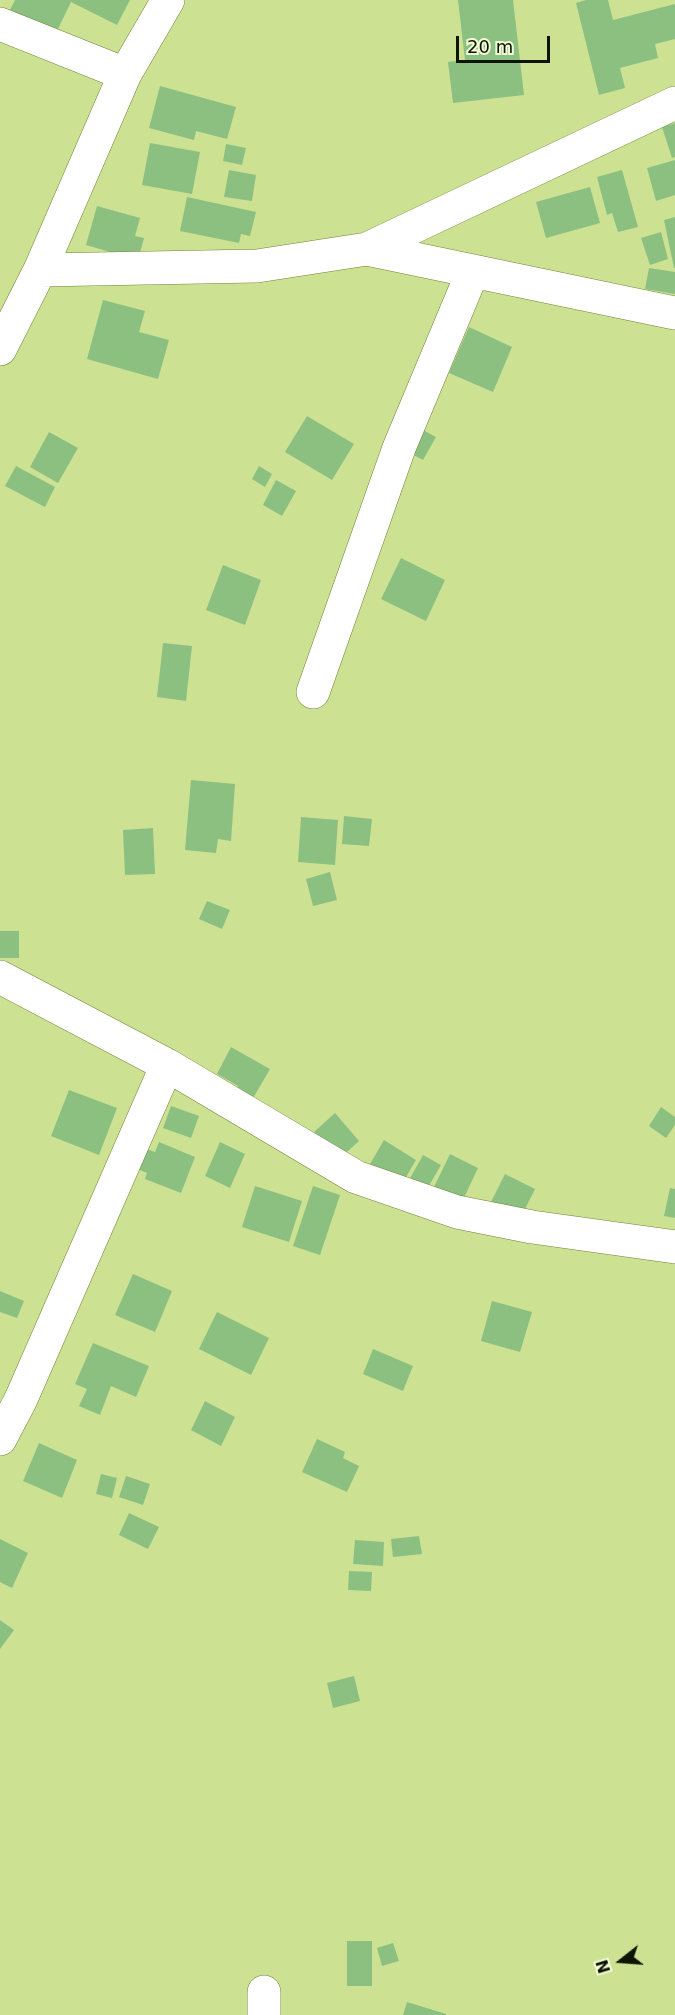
<!DOCTYPE html>
<style>
body{margin:0}
#map{position:relative;width:675px;height:2015px;overflow:hidden;background:#cde193;font-family:"DejaVu Sans",sans-serif}
canvas{display:block}
.north{position:absolute;left:591px;top:1931px;width:60px;height:60px;-webkit-text-stroke:4px #f2fdd7;paint-order:stroke;rotate:253deg;font-size:16px;font-weight:700;line-height:24px;text-align:center;color:#0e1400}
.north::after{content:'';display:block;margin:auto;width:21px;height:27px;background:#0e1400;clip-path:polygon(50% 0,100% 100%,50% 72%,0 100%)}
.scale{position:absolute;left:456px;top:36px;width:94px;height:27px;box-sizing:border-box;border:3px solid #0e1400;border-top:0;padding-left:8px;font-size:18px;line-height:21px;white-space:nowrap;color:#0e1400;-webkit-text-stroke:4px #f2fdd7;paint-order:stroke}
</style>
<div id="map">
<canvas width="675" height="2015"></canvas>
<div class="north">N</div>
<div class="scale">20 m</div>
</div>
<script>
const ctx = document.querySelector('canvas').getContext('2d');
ctx.lineJoin = 'round';
function fillPath(path, color) {
  ctx.fillStyle = color;
  ctx.fill(path, 'evenodd');
}
function strokePath(path, color, width, dash) {
  ctx.strokeStyle = color;
  ctx.lineWidth = width;
  ctx.lineCap = dash ? 'butt' : 'round';
  ctx.setLineDash(dash || []);
  ctx.stroke(path);
}
const building = new Path2D(`
 M 15,0 L 130,0 L 117,25 L 71,2 L 56,33 L 10,10 Z
 M 458,0 L 513,0 L 524,95 L 453,103 L 448,62 L 465,60 Z
 M 586,0 L 608,0 L 613,20 L 675,4 L 675,39 L 655,44 L 658,58 L 620,68 L 625,88 L 599,95 L 576,3 Z
 M 160,86 L 236,107 L 227,139 L 196,131 L 194,140 L 149,128 Z
 M 675,123 L 675,157 L 672,158 L 662,127 Z
 M 150,143 L 200,152 L 192,194 L 142,185 Z
 M 226,144 L 246,148 L 242,165 L 223,161 Z
 M 675,160 L 675,195 L 656,201 L 647,168 Z
 M 229,170 L 256,175 L 252,201 L 224,197 Z
 M 622,170 L 638,227 L 618,232 L 612,213 L 607,215 L 597,177 Z
 M 590,187 L 600,223 L 546,238 L 536,202 Z
 M 187,197 L 256,212 L 250,236 L 241,234 L 239,243 L 180,231 Z
 M 97,206 L 140,218 L 135,236 L 144,238 L 138,260 L 86,245 Z
 M 675,217 L 675,268 L 674,268 L 664,220 Z
 M 661,232 L 668,259 L 650,265 L 641,238 Z
 M 649,268 L 675,272 L 675,294 L 645,289 Z
 M 103,300 L 145,311 L 139,332 L 169,340 L 158,379 L 87,359 Z
 M 469,327 L 512,347 L 493,392 L 449,373 Z
 M 307,416 L 354,444 L 332,480 L 285,452 Z
 M 421,429 L 436,437 L 423,460 L 408,452 Z
 M 49,432 L 78,448 L 58,483 L 30,467 Z
 M 16,466 L 55,487 L 45,507 L 5,486 Z
 M 259,466 L 272,474 L 265,487 L 252,479 Z
 M 276,480 L 296,491 L 282,516 L 263,505 Z
 M 401,558 L 445,580 L 426,621 L 381,599 Z
 M 223,565 L 261,580 L 245,625 L 206,610 Z
 M 163,643 L 192,646 L 186,701 L 157,697 Z
 M 191,780 L 235,784 L 231,841 L 218,839 L 216,853 L 185,850 Z
 M 344,816 L 372,819 L 369,846 L 342,844 Z
 M 301,817 L 338,820 L 335,865 L 298,862 Z
 M 153,828 L 155,874 L 125,875 L 123,830 Z
 M 330,872 L 337,900 L 313,906 L 306,879 Z
 M 207,901 L 230,910 L 222,929 L 199,919 Z
 M 0,931 L 19,931 L 19,958 L 0,958 Z
 M 231,1047 L 270,1069 L 249,1105 L 232,1095 L 238,1086 L 217,1074 Z
 M 69,1090 L 117,1108 L 99,1155 L 51,1136 Z
 M 171,1106 L 199,1116 L 191,1138 L 163,1128 Z
 M 661,1107 L 675,1117 L 675,1125 L 666,1138 L 649,1126 Z
 M 335,1113 L 359,1141 L 339,1159 L 314,1132 Z
 M 384,1140 L 416,1160 L 402,1184 L 370,1164 Z
 M 159,1142 L 195,1157 L 181,1193 L 145,1179 L 147,1173 L 133,1167 L 141,1147 L 155,1152 Z
 M 220,1142 L 245,1154 L 230,1188 L 205,1176 Z
 M 450,1154 L 478,1168 L 461,1204 L 433,1189 Z
 M 423,1155 L 441,1165 L 426,1191 L 409,1180 Z
 M 505,1174 L 535,1189 L 519,1221 L 489,1206 Z
 M 255,1186 L 302,1201 L 289,1242 L 242,1227 Z
 M 313,1186 L 340,1195 L 320,1255 L 293,1246 Z
 M 670,1188 L 675,1189 L 675,1218 L 664,1216 Z
 M 133,1274 L 172,1291 L 155,1332 L 115,1315 Z
 M 0,1291 L 24,1301 L 17,1318 L 0,1312 Z
 M 492,1301 L 532,1312 L 520,1352 L 481,1341 Z
 M 217,1312 L 269,1338 L 251,1375 L 199,1349 Z
 M 93,1343 L 149,1366 L 136,1397 L 111,1386 L 100,1415 L 79,1406 L 87,1389 L 75,1384 Z
 M 373,1349 L 413,1366 L 403,1391 L 363,1374 Z
 M 205,1401 L 235,1417 L 221,1446 L 191,1430 Z
 M 317,1439 L 345,1452 L 343,1458 L 359,1466 L 347,1492 L 302,1472 Z
 M 39,1443 L 77,1460 L 62,1498 L 23,1481 Z
 M 101,1474 L 117,1478 L 112,1498 L 96,1494 Z
 M 126,1476 L 150,1484 L 143,1505 L 119,1497 Z
 M 129,1513 L 159,1527 L 148,1549 L 119,1535 Z
 M 419,1536 L 422,1554 L 393,1557 L 391,1539 Z
 M 0,1539 L 28,1553 L 12,1588 L 0,1582 Z
 M 355,1540 L 384,1542 L 383,1566 L 353,1564 Z
 M 349,1571 L 372,1572 L 371,1591 L 348,1590 Z
 M 0,1620 L 14,1630 L 0,1649 Z
 M 354,1676 L 360,1701 L 333,1708 L 327,1683 Z
 M 347,1941 L 372,1941 L 372,1986 L 347,1986 Z
 M 393,1943 L 399,1961 L 382,1966 L 377,1948 Z
 M 407,2002 L 446,2014 L 446,2015 L 403,2015 Z`);
const minor = new Path2D(`
 M 0,24 L 125,74
 M 367,249 L 675,313
 M 40,270 L 257,266 L 367,249 L 675,103
 M 0,349 L 40,270 L 125,74 L 168,0
 M 313,692 L 399,448 L 473,271
 M 0,977 L 167,1065 L 356,1177 L 457,1212 L 532,1227 L 675,1247
 M 0,1439 L 21,1399 L 167,1065
 M 264,1992 L 264,2015`);
fillPath(building, '#8bc081');
strokePath(minor, '#728337', 34);
strokePath(minor, '#fff', 33);
</script>
